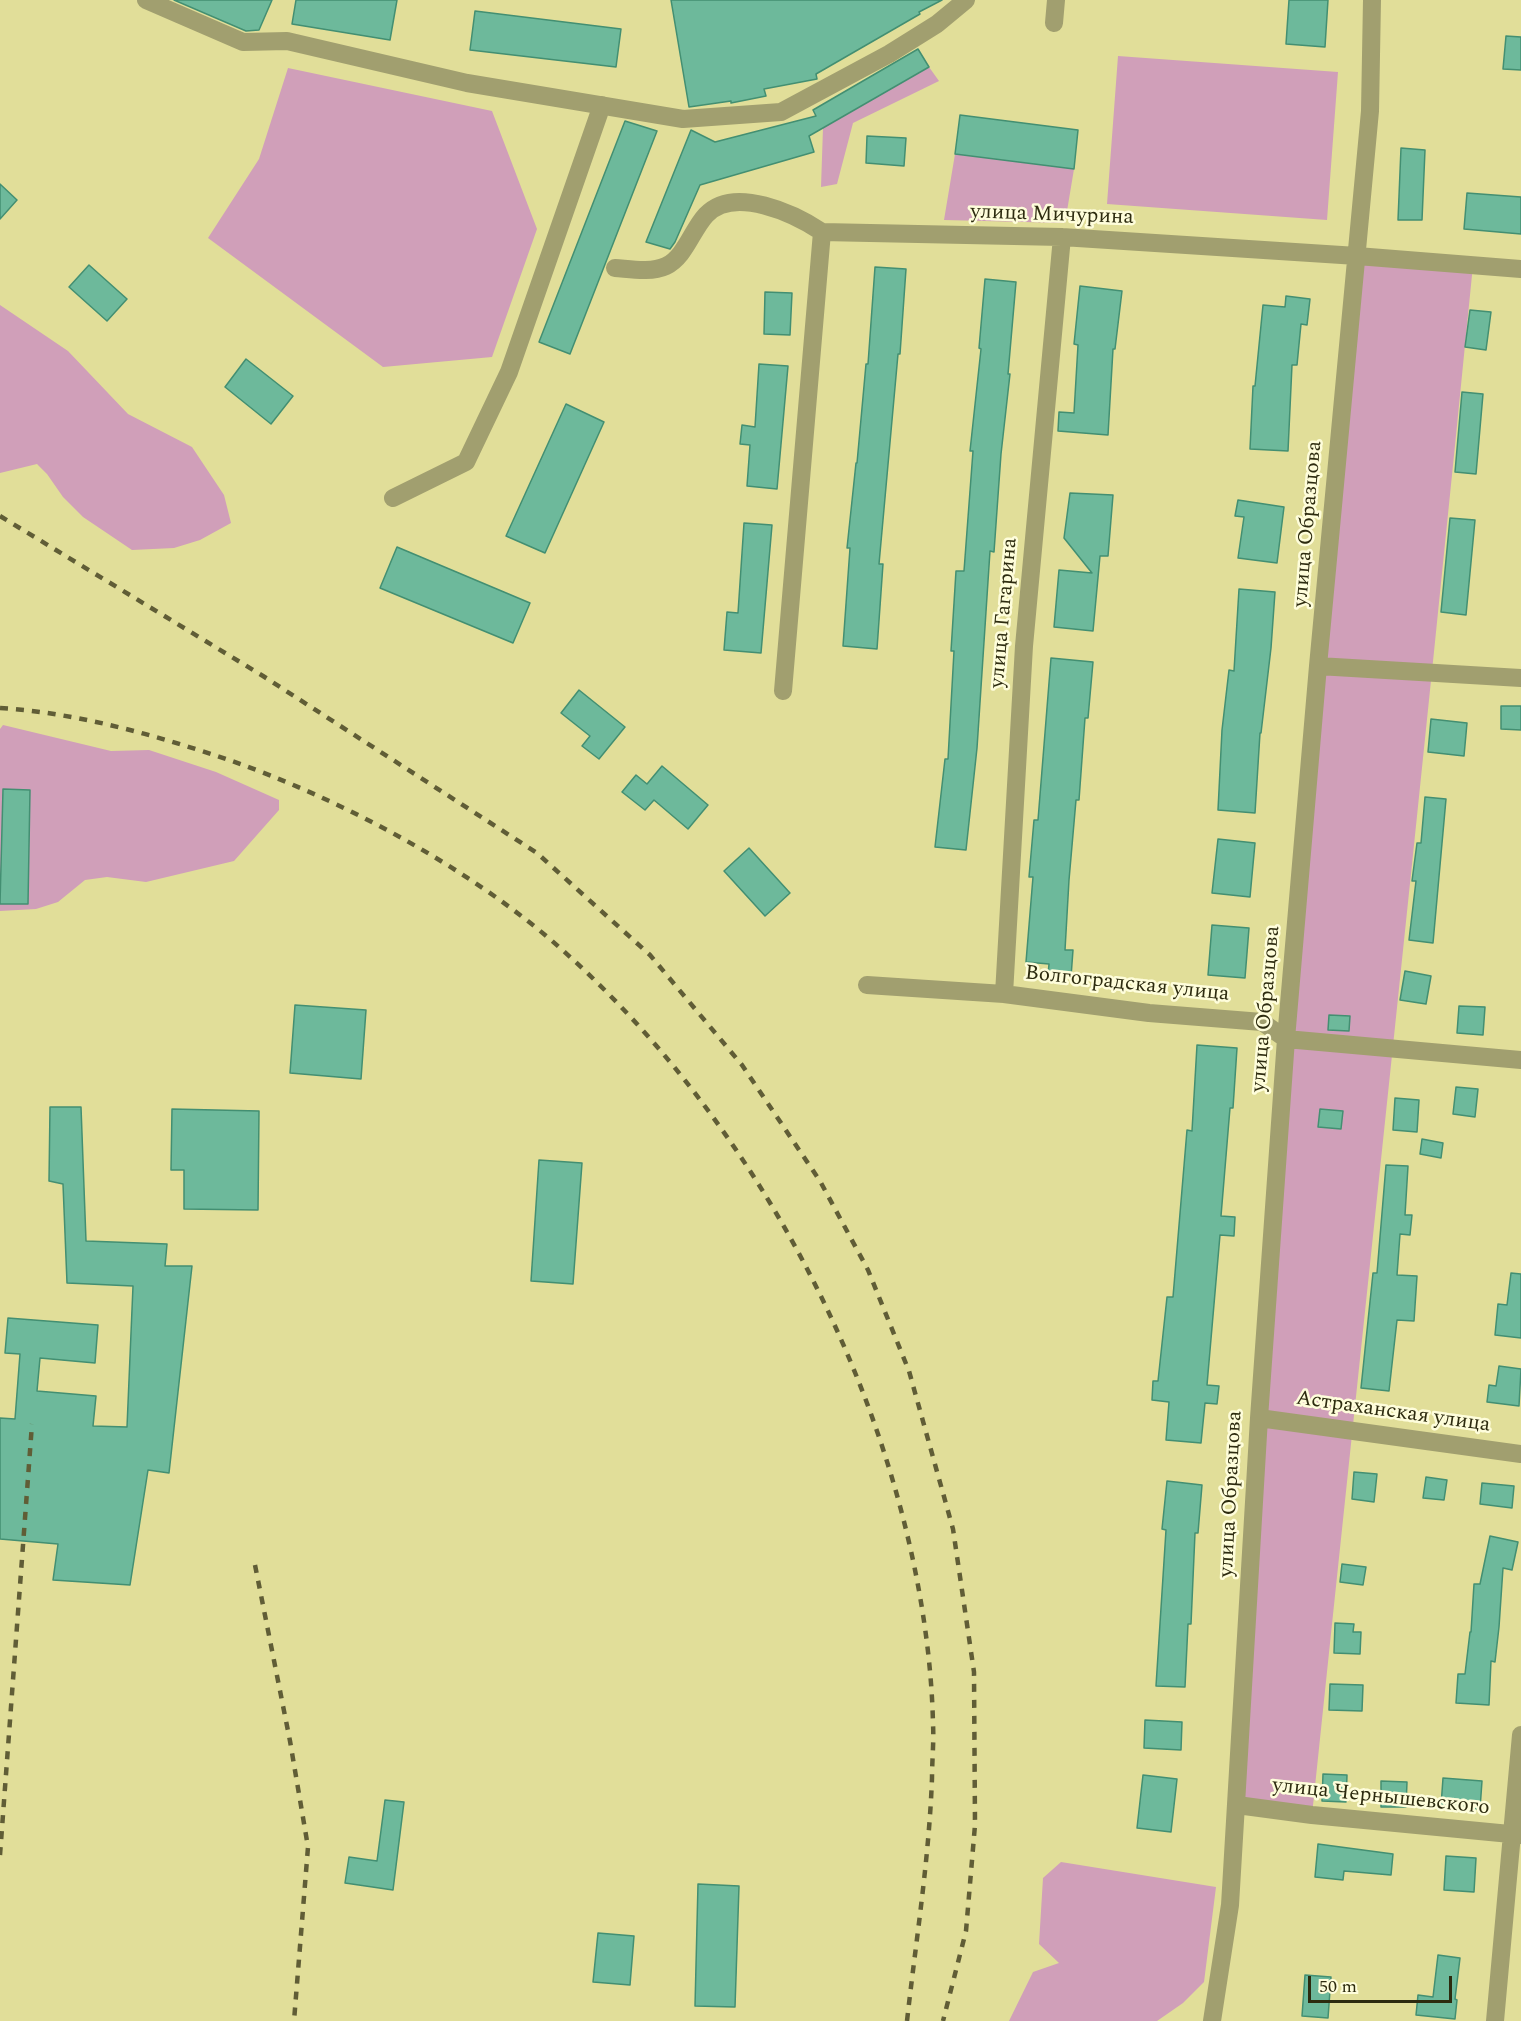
<!DOCTYPE html>
<meta charset="utf-8">
<style>
body{margin:0}
#map{position:relative;width:1521px;height:2021px;overflow:hidden;background:#e1de99;font-family:Spectral,serif}
canvas{display:block}
.scale{position:absolute;left:1308px;top:1976px;width:144px;height:27px;box-sizing:border-box;border:3px solid #2d2b0f;border-top:0;padding-left:8px;font-size:18px;line-height:21px;white-space:nowrap;color:#2d2b0f;-webkit-text-stroke:4px #fefddb;paint-order:stroke}
</style>
<div id="map">
<canvas width="1521" height="2021"></canvas>
<div class="scale">50 m</div>
</div>
<script>
const ctx = document.querySelector('canvas').getContext('2d');
ctx.lineJoin = 'round';
function fillPath(path, color) {
  ctx.fillStyle = color;
  ctx.fill(path, 'evenodd');
}
function strokePath(path, color, width, dash) {
  ctx.strokeStyle = color;
  ctx.lineWidth = width;
  ctx.lineCap = dash ? 'butt' : 'round';
  ctx.setLineDash(dash || []);
  ctx.stroke(path);
}
function label(font, color, halo, rows, align = 'center') {
  ctx.font = font + ' Spectral,serif';
  ctx.lineWidth = 5;
  ctx.setLineDash([]);
  ctx.textBaseline = 'middle';
  ctx.strokeStyle = halo;
  ctx.fillStyle = color;
  for (const [text, x, y, turn = 0] of rows) {
    ctx.save();
    ctx.translate(x, y);
    ctx.rotate((+turn || 0) * Math.PI / 180);
    ctx.textAlign = isNaN(turn) ? turn : align;
    if (halo) ctx.strokeText(text, 0, 0);
    ctx.fillText(text, 0, 0);
    ctx.restore();
  }
}
const green = new Path2D(`
 M 1118,56 L 1338,72 L 1327,220 L 1107,204 Z
 M 929,67 L 939,81 L 853,123 L 837,184 L 821,187 L 823,128 Z
 M 288,68 L 492,111 L 537,229 L 492,357 L 383,367 L 208,238 L 259,159 Z
 M 955,154 L 1074,169 L 1065,223 L 944,220 Z
 M 1357,256 L 1473,265 C 1422,782 1366,1298 1312,1815 L 1237,1805 L 1259,1418 Z
 M 0,305 L 68,351 L 128,414 L 192,447 L 224,495 L 231,523 L 200,540 L 174,548 L 132,550 L 83,517 L 63,497 L 47,474 L 37,464 L 0,473 Z
 M 3,725 L 111,751 L 149,750 L 216,772 L 279,800 L 279,810 L 234,861 L 146,882 L 107,877 L 85,880 L 58,902 L 36,909 L 0,911 L 0,729 Z
 M 1061,1862 L 1216,1887 L 1204,1982 L 1183,2003 L 1157,2021 L 1009,2021 L 1033,1972 L 1059,1963 L 1039,1944 L 1043,1878 Z`);
const building = new Path2D(`
 M 174,0 L 272,0 L 259,30 L 246,31 Z
 M 296,0 L 397,0 L 390,40 L 292,24 Z
 M 671,0 L 942,0 L 919,12 L 920,14 L 816,74 L 817,79 L 764,89 L 766,96 L 731,103 L 731,101 L 689,107 Z
 M 1289,0 L 1328,0 L 1325,47 L 1286,44 Z
 M 475,11 L 621,29 L 616,67 L 470,50 Z
 M 1506,36 L 1521,37 L 1521,70 L 1503,69 Z
 M 918,49 L 929,67 L 809,136 L 814,152 L 700,185 L 675,242 L 670,249 L 646,242 L 691,130 L 715,142 L 816,116 L 813,110 Z
 M 960,115 L 1078,130 L 1074,169 L 955,154 Z
 M 625,121 L 657,131 L 570,354 L 539,342 Z
 M 867,136 L 906,138 L 904,166 L 866,163 Z
 M 1401,148 L 1425,150 L 1422,220 L 1398,220 Z
 M 0,184 L 17,200 L 0,219 Z
 M 1467,193 L 1521,197 L 1521,234 L 1464,229 Z
 M 89,265 L 127,299 L 107,321 L 69,287 Z
 M 875,267 L 906,269 L 900,354 L 898,354 L 879,564 L 883,564 L 877,649 L 843,646 L 850,548 L 847,548 L 856,463 L 857,463 L 866,364 L 868,364 Z
 M 985,279 L 1016,282 L 1008,374 L 1010,374 L 1001,454 L 994,552 L 990,551 L 977,748 L 966,850 L 935,847 L 945,759 L 948,759 L 954,651 L 951,651 L 956,571 L 964,571 L 973,451 L 970,451 L 981,349 L 979,348 Z
 M 1080,286 L 1122,291 L 1115,349 L 1113,349 L 1108,435 L 1058,431 L 1059,412 L 1074,413 L 1078,345 L 1074,344 Z
 M 765,292 L 792,293 L 790,335 L 764,334 Z
 M 1286,296 L 1310,299 L 1307,325 L 1301,324 L 1297,365 L 1292,365 L 1288,451 L 1250,449 L 1253,386 L 1255,386 L 1263,305 L 1285,307 Z
 M 1470,310 L 1491,312 L 1486,350 L 1465,347 Z
 M 246,359 L 293,396 L 271,424 L 225,387 Z
 M 759,364 L 788,366 L 777,489 L 747,486 L 750,445 L 740,444 L 742,425 L 755,427 Z
 M 1462,392 L 1483,394 L 1476,474 L 1455,472 Z
 M 566,404 L 604,422 L 545,553 L 506,536 Z
 M 1070,493 L 1113,495 L 1108,556 L 1100,556 L 1093,631 L 1054,627 L 1059,570 L 1092,573 L 1064,538 Z
 M 1238,500 L 1284,507 L 1277,563 L 1238,558 L 1244,517 L 1235,516 Z
 M 1450,518 L 1475,520 L 1466,615 L 1441,612 Z
 M 744,523 L 772,525 L 761,653 L 724,650 L 727,612 L 738,613 Z
 M 397,547 L 530,603 L 513,643 L 380,588 Z
 M 1239,589 L 1275,592 L 1271,648 L 1261,733 L 1260,733 L 1255,813 L 1218,810 L 1222,730 L 1229,670 L 1234,671 Z
 M 1051,658 L 1093,662 L 1088,718 L 1085,718 L 1079,800 L 1076,800 L 1069,880 L 1065,950 L 1073,950 L 1071,977 L 1048,975 L 1049,964 L 1026,962 L 1033,877 L 1029,877 L 1034,820 L 1038,820 Z
 M 579,690 L 625,727 L 599,759 L 582,746 L 590,736 L 561,713 Z
 M 1501,706 L 1521,706 L 1521,730 L 1501,729 Z
 M 1431,719 L 1467,723 L 1464,756 L 1428,752 Z
 M 662,766 L 708,805 L 688,829 L 654,800 L 645,810 L 622,792 L 636,775 L 647,784 Z
 M 3,789 L 30,790 L 28,904 L 0,904 Z
 M 1425,797 L 1446,799 L 1433,943 L 1409,940 L 1416,881 L 1412,881 L 1417,843 L 1421,843 Z
 M 1218,839 L 1255,843 L 1250,897 L 1212,893 Z
 M 749,848 L 790,893 L 765,916 L 724,871 Z
 M 1212,925 L 1249,928 L 1245,978 L 1208,975 Z
 M 1405,971 L 1431,976 L 1426,1004 L 1400,1000 Z
 M 295,1005 L 366,1010 L 361,1079 L 290,1073 Z
 M 1459,1006 L 1485,1007 L 1483,1035 L 1457,1033 Z
 M 1329,1015 L 1350,1016 L 1349,1031 L 1328,1030 Z
 M 1197,1045 L 1237,1048 L 1233,1108 L 1230,1108 L 1221,1216 L 1235,1217 L 1234,1236 L 1220,1235 L 1207,1385 L 1219,1386 L 1217,1404 L 1205,1403 L 1201,1443 L 1166,1440 L 1169,1402 L 1152,1400 L 1153,1381 L 1158,1381 L 1167,1297 L 1173,1297 L 1187,1130 L 1192,1131 Z
 M 1456,1087 L 1478,1089 L 1475,1117 L 1453,1114 Z
 M 1395,1098 L 1419,1100 L 1417,1132 L 1393,1130 Z
 M 50,1107 L 81,1107 L 86,1241 L 167,1244 L 165,1266 L 192,1266 L 169,1473 L 148,1470 L 130,1585 L 53,1580 L 58,1544 L 0,1539 L 0,1418 L 15,1419 L 20,1354 L 5,1353 L 8,1318 L 98,1325 L 95,1363 L 40,1358 L 37,1391 L 96,1396 L 93,1426 L 127,1427 L 133,1286 L 67,1283 L 63,1184 L 49,1181 Z
 M 172,1109 L 259,1111 L 258,1210 L 184,1209 L 184,1170 L 171,1170 Z
 M 1320,1109 L 1343,1111 L 1341,1129 L 1318,1127 Z
 M 1422,1139 L 1443,1143 L 1441,1158 L 1420,1154 Z
 M 539,1160 L 582,1163 L 573,1284 L 531,1281 Z
 M 1386,1165 L 1408,1166 L 1405,1215 L 1412,1215 L 1410,1235 L 1400,1234 L 1397,1275 L 1417,1276 L 1414,1321 L 1397,1320 L 1389,1391 L 1361,1388 L 1373,1273 L 1377,1273 Z
 M 1511,1273 L 1521,1274 L 1521,1338 L 1495,1335 L 1498,1304 L 1507,1305 Z
 M 1499,1366 L 1521,1369 L 1519,1406 L 1487,1402 L 1489,1385 L 1496,1386 Z
 M 1354,1472 L 1377,1474 L 1374,1502 L 1352,1499 Z
 M 1426,1477 L 1447,1480 L 1444,1500 L 1423,1498 Z
 M 1167,1481 L 1202,1485 L 1198,1533 L 1195,1533 L 1191,1624 L 1188,1624 L 1185,1687 L 1156,1686 L 1166,1530 L 1162,1529 Z
 M 1482,1483 L 1514,1486 L 1512,1508 L 1480,1504 Z
 M 1490,1536 L 1518,1542 L 1512,1570 L 1503,1568 L 1499,1627 L 1495,1662 L 1491,1661 L 1489,1705 L 1456,1703 L 1458,1674 L 1465,1674 L 1470,1632 L 1471,1632 L 1474,1584 L 1480,1584 Z
 M 1342,1564 L 1366,1567 L 1363,1585 L 1340,1582 Z
 M 1335,1623 L 1354,1624 L 1353,1632 L 1361,1632 L 1360,1654 L 1334,1653 Z
 M 1330,1684 L 1363,1685 L 1362,1711 L 1329,1710 Z
 M 1145,1720 L 1182,1722 L 1181,1750 L 1144,1748 Z
 M 1323,1774 L 1347,1775 L 1346,1802 L 1322,1801 Z
 M 1143,1775 L 1177,1779 L 1171,1832 L 1137,1828 Z
 M 1443,1778 L 1482,1781 L 1480,1809 L 1441,1806 Z
 M 1381,1781 L 1407,1782 L 1406,1807 L 1381,1807 Z
 M 385,1800 L 404,1802 L 393,1890 L 345,1883 L 349,1857 L 377,1861 Z
 M 1318,1844 L 1393,1854 L 1391,1875 L 1344,1871 L 1343,1880 L 1315,1877 Z
 M 1446,1856 L 1476,1858 L 1474,1892 L 1444,1890 Z
 M 698,1884 L 739,1886 L 735,2007 L 695,2006 Z
 M 598,1933 L 634,1936 L 630,1985 L 593,1982 Z
 M 1438,1955 L 1460,1958 L 1455,1999 L 1457,2000 L 1455,2019 L 1416,2015 L 1418,1995 L 1433,1997 Z
 M 1305,1975 L 1331,1977 L 1328,2018 L 1302,2016 Z`);
const minor = new Path2D(`
 M 146,0 L 243,42 L 287,41 L 467,83 L 683,119 L 781,112 L 889,54 L 937,24 L 966,0
 M 1054,23 L 1056,0
 M 615,268 C 630,269 651,273 666,266 C 685,257 692,230 706,215 C 734,185 795,214 822,232 L 1062,237 L 1357,256 L 1521,269
 M 393,498 L 466,462 L 509,372 L 602,105
 M 1318,666 L 1521,678
 M 783,691 L 822,232
 M 867,985 L 1004,994 L 1149,1013 L 1262,1022 L 1286,1039 L 1521,1060
 M 1004,994 L 1024,646 L 1062,237
 M 1259,1418 L 1521,1454
 M 1237,1805 L 1312,1815 L 1521,1835
 M 1212,2021 L 1230,1905 L 1259,1418 L 1286,1039 L 1318,666 L 1370,111 L 1372,0
 M 1495,2021 L 1521,1735`);
const rail = new Path2D(`
 M 0,516 L 263,676 L 537,853 L 650,955 L 742,1065 L 820,1181 L 868,1270 L 909,1371 L 953,1529 L 974,1672 L 975,1825 L 966,1931 L 943,2021
 M 0,708 C 78,713 155,735 229,760 C 338,798 462,864 551,940 C 736,1100 871,1341 917,1580 C 926,1627 932,1676 933,1724 C 934,1742 932,1760 932,1778 C 929,1860 916,1940 907,2021
 M 255,1565 L 290,1741 L 308,1847 L 294,2021
 M 0,1855 L 32,1424`);
const streetNames = [
 ["улица Мичурина",1052,216,2],
 ["улица Образцова",1309,524,-85],
 ["улица Гагарина",1005,613,-85],
 ["Волгоградская улица",1127,985,6],
 ["улица Образцова",1267,1009,-85],
 ["Астраханская улица",1393,1413,8],
 ["улица Образцова",1232,1494,-87],
 ["улица Чернышевского",1381,1798,6]
];
fillPath(green, '#d09fb9');
fillPath(building, '#6db99b');
strokePath(building, '#438f72', 1.5);
strokePath(minor, '#a19f6f', 18);
strokePath(rail, '#605d36', 4.5, [8, 8]);
label('21px', '#2d2b0f', '#fefddb', streetNames);
</script>
